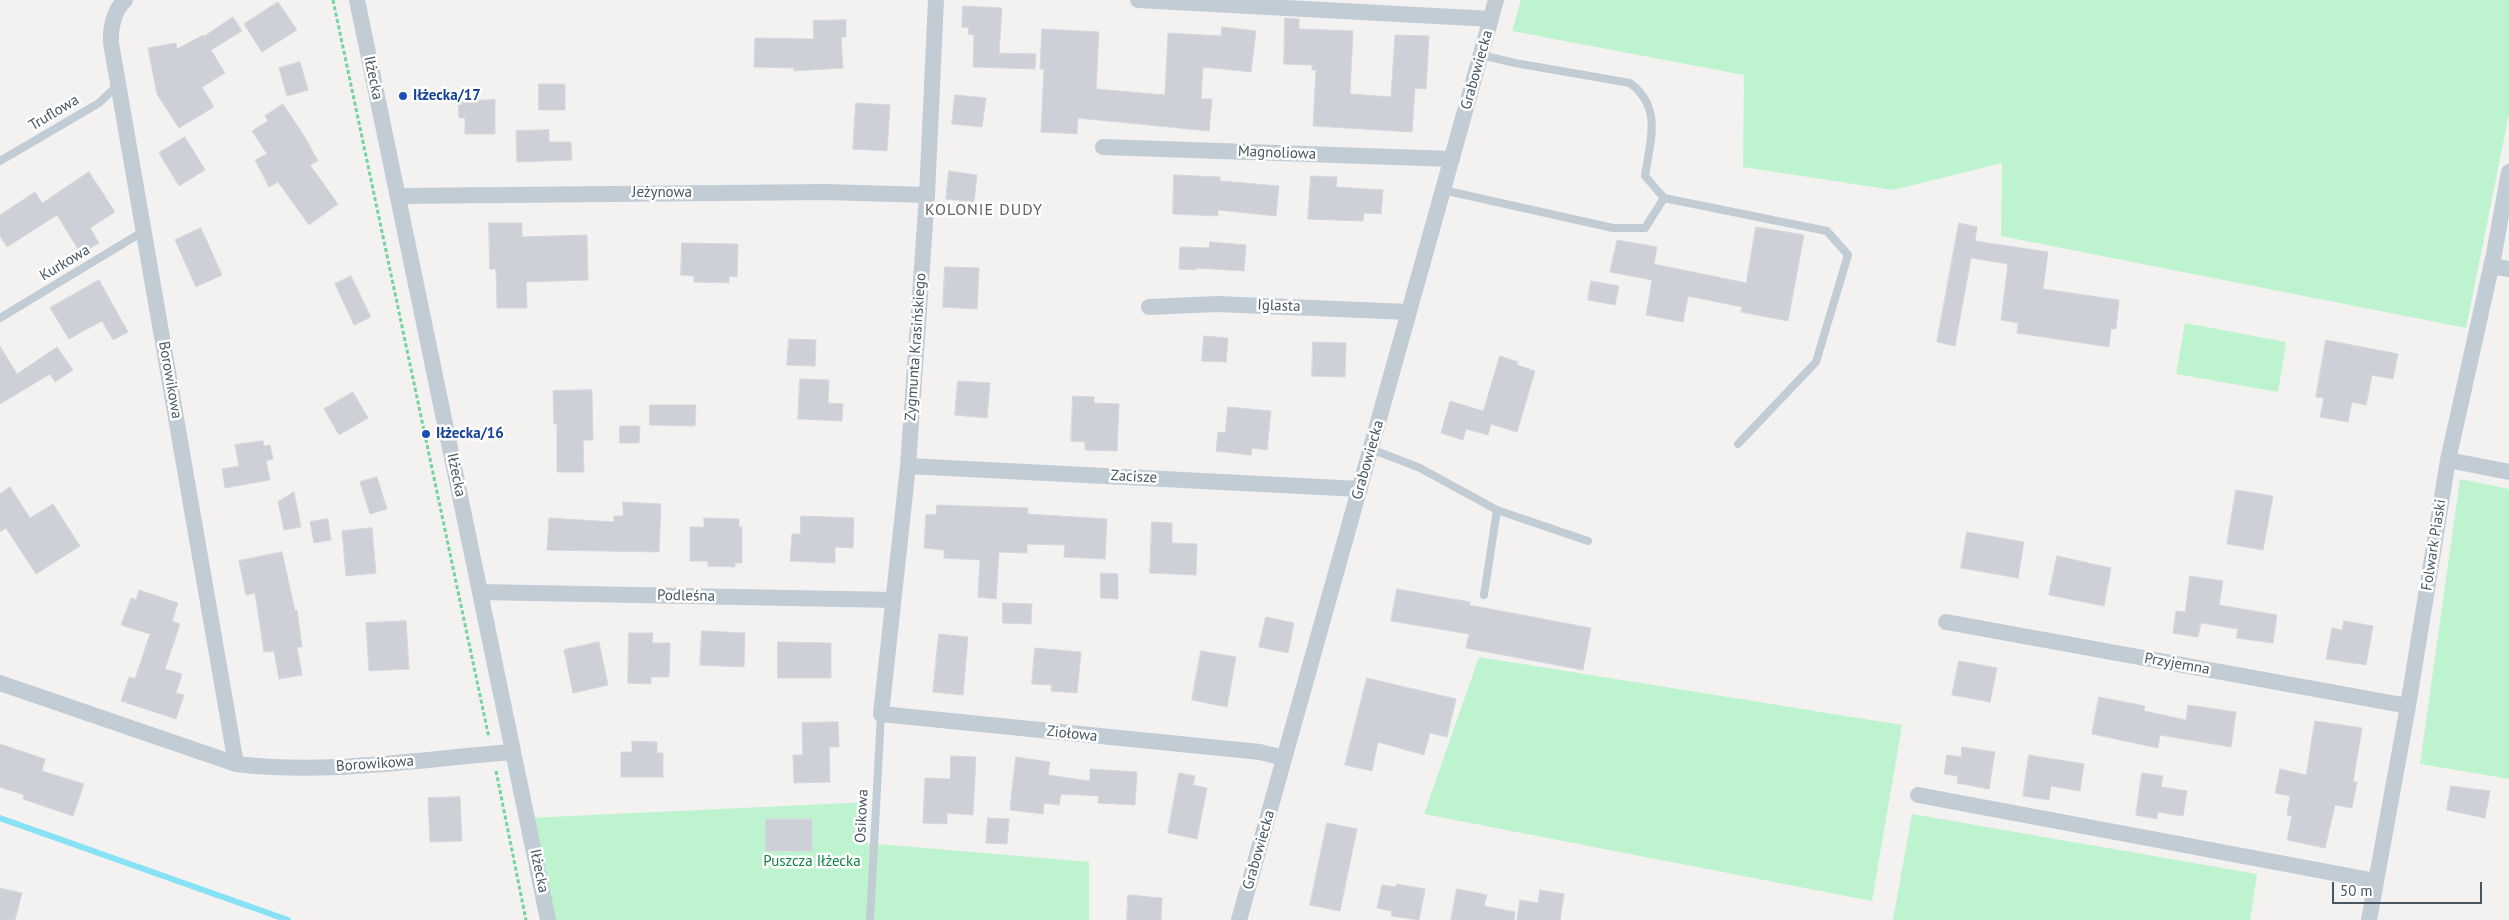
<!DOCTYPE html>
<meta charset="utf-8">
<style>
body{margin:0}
#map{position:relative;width:2509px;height:920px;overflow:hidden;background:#f4f1f1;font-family:"PT Sans",sans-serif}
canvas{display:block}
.scale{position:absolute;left:2332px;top:882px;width:150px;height:22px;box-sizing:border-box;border:2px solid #475660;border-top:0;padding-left:6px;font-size:15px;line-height:18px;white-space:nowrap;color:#475660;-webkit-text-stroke:4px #fff;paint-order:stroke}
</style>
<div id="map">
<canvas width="2509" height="920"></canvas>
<div class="scale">50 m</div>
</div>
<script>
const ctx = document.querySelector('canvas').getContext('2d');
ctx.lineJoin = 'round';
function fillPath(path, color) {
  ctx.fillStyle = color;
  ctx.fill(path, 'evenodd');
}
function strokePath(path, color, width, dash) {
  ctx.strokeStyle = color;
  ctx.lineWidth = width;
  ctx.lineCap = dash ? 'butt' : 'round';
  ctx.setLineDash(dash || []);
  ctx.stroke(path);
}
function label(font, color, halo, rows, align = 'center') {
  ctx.font = font + ' "PT Sans",sans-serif';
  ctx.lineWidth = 5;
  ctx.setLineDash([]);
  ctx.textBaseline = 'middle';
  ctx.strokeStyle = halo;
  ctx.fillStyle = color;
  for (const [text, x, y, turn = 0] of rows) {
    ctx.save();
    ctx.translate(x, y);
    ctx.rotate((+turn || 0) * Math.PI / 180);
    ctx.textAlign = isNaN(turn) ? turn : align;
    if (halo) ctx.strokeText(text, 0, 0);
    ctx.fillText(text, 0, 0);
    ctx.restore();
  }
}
const green = new Path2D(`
 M 1521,0 L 2509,0 L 2509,114 L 2466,328 L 2001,236 L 2002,163 L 1893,190 L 1743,167 L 1744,75 L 1512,31 Z
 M 2185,323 L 2286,342 L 2278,392 L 2176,374 Z
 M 2460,479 L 2509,489 L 2509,779 L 2420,764 Z
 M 1479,657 L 1902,725 L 1872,901 L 1424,814 Z
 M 869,802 L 867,843 L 1089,862 L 1089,920 L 548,920 L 528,818 Z
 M 1912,814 L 2257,874 L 2250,920 L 1893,920 Z`);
const stream = new Path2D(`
 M 0,818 L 288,920`);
const building = new Path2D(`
 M 278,2 L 297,30 L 262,52 L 244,24 Z
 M 963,6 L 1002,8 L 999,53 L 1036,54 L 1035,69 L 973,67 L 974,35 L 968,34 L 969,28 L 962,27 Z
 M 233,17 L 242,31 L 211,50 L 225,73 L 202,87 L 214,107 L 179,128 L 157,94 L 148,48 L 176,43 L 177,49 L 203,35 L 204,36 Z
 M 1285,18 L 1299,19 L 1299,29 L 1353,31 L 1350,94 L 1391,97 L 1395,35 L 1429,36 L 1426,89 L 1415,88 L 1412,132 L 1313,126 L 1316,70 L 1312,70 L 1312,65 L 1284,64 Z
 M 846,20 L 846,37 L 841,37 L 843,68 L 794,71 L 794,68 L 754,67 L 755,38 L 814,39 L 813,21 Z
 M 1222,27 L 1256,31 L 1251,72 L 1203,67 L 1201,99 L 1212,99 L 1209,131 L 1078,118 L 1077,134 L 1041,132 L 1044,69 L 1040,69 L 1042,29 L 1099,32 L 1096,89 L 1165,95 L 1168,33 L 1221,36 Z
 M 300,62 L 308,90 L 287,96 L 279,68 Z
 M 539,84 L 565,84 L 565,110 L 539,110 Z
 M 955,95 L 986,98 L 982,127 L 952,124 Z
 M 495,100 L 495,134 L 465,134 L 465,118 L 459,118 L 458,101 Z
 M 856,103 L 890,105 L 887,151 L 853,149 Z
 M 283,104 L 303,134 L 318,161 L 310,165 L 338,204 L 309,225 L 278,182 L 269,187 L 255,160 L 267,154 L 252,131 L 268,121 L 265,116 Z
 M 549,130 L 549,142 L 571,142 L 572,160 L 517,162 L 516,131 Z
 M 185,137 L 205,170 L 179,186 L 159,153 Z
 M 949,171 L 977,175 L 974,202 L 946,199 Z
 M 89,172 L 115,212 L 90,228 L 99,243 L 81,254 L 57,215 L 7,247 L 0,236 L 0,215 L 35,192 L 42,203 Z
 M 1174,175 L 1220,177 L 1220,181 L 1279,186 L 1276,216 L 1218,210 L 1218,216 L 1173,214 Z
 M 1311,176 L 1337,177 L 1336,187 L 1383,190 L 1381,214 L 1364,213 L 1363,221 L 1308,219 Z
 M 489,223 L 522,223 L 522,237 L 587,235 L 588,280 L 526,282 L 527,308 L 497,308 L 496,269 L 490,269 Z
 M 1959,223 L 1977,227 L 1975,241 L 2048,252 L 2043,289 L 2119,300 L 2116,329 L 2111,329 L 2109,347 L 2017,333 L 2018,323 L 2001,320 L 2008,264 L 1971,258 L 1955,346 L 1937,342 Z
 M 1756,227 L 1804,235 L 1788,321 L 1741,312 L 1742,307 L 1688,296 L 1683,322 L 1646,315 L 1652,280 L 1610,272 L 1617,240 L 1657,247 L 1654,264 L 1746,283 Z
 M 201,228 L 222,275 L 196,287 L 175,240 Z
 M 1210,242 L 1246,245 L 1244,271 L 1196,268 L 1196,270 L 1179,269 L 1180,247 L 1209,248 Z
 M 682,243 L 738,244 L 737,277 L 729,276 L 729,283 L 694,282 L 694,276 L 681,275 Z
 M 945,267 L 979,268 L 977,309 L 943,307 Z
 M 351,276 L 371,317 L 354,325 L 335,284 Z
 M 99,280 L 128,332 L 113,340 L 102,321 L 69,339 L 50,308 Z
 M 1591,281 L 1619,286 L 1615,305 L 1588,300 Z
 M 1204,336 L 1228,338 L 1226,362 L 1202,361 Z
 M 789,339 L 816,340 L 815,366 L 787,365 Z
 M 2326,340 L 2398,354 L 2393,379 L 2372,375 L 2366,405 L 2352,402 L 2348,422 L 2320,417 L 2324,398 L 2316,397 Z
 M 1313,342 L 1346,343 L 1345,377 L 1312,376 Z
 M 0,346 L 17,374 L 57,347 L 73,370 L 55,382 L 50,374 L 0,404 Z
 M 1500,356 L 1518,362 L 1517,365 L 1535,371 L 1517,432 L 1491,424 L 1488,435 L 1466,429 L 1463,440 L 1441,433 L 1450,401 L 1483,411 Z
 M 800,379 L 829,380 L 828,403 L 843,404 L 842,421 L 798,419 Z
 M 958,381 L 990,383 L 987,418 L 955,415 Z
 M 592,390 L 593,440 L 583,440 L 584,472 L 557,472 L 557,424 L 554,424 L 553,391 Z
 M 353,392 L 368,418 L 339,435 L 324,409 Z
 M 1073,396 L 1094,397 L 1094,403 L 1119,404 L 1117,451 L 1085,450 L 1085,442 L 1071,441 Z
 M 650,405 L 696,405 L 695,426 L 650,425 Z
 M 1228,407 L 1271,411 L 1267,450 L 1252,448 L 1251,455 L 1216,451 L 1218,432 L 1225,433 Z
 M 620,426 L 640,426 L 639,443 L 620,443 Z
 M 263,441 L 264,446 L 270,445 L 273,459 L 266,461 L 270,480 L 225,488 L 222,469 L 239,466 L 235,445 Z
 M 377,477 L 387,509 L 370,514 L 360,482 Z
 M 10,487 L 30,518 L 53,504 L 80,546 L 36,574 L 6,528 L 0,532 L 0,494 Z
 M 2236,490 L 2273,496 L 2263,550 L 2227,544 Z
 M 294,492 L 301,527 L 284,530 L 278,502 Z
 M 623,502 L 661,504 L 659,552 L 547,550 L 549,518 L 614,522 L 614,516 L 623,516 Z
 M 937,505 L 1028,508 L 1028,514 L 1107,519 L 1105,559 L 1064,557 L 1065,545 L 1027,544 L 1027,553 L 999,552 L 996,599 L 978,597 L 980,560 L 944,558 L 944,550 L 924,548 L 926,514 L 936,515 Z
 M 801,516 L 854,518 L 853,548 L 835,547 L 835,563 L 790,561 L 792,534 L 800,534 Z
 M 704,518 L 739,519 L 739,527 L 742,527 L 742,563 L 735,563 L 735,567 L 708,566 L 708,561 L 690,561 L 690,527 L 704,527 Z
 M 328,519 L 331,540 L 314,543 L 310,522 Z
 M 1152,522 L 1172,523 L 1172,543 L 1197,544 L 1196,575 L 1150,573 Z
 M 372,528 L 376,573 L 346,576 L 342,531 Z
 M 1967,532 L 2024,542 L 2018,578 L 1961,568 Z
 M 282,552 L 295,611 L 297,610 L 302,647 L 297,647 L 302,675 L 279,679 L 274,651 L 264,652 L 255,593 L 246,595 L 239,561 Z
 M 2057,556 L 2111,568 L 2104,606 L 2049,595 Z
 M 1101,573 L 1118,574 L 1118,599 L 1101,598 Z
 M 2190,576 L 2223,581 L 2219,605 L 2277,615 L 2273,643 L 2236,638 L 2238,629 L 2201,623 L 2198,637 L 2173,633 L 2176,611 L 2185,612 Z
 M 1397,589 L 1470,602 L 1469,605 L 1591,628 L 1583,670 L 1466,648 L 1469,634 L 1391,621 Z
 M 139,590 L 178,603 L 172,621 L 180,624 L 165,669 L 182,674 L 176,693 L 184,695 L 176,719 L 121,701 L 129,677 L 135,679 L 150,634 L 121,625 L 131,598 L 136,600 Z
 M 1003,603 L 1032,604 L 1031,624 L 1003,623 Z
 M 1266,617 L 1294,623 L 1288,653 L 1259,647 Z
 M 406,621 L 409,669 L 369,671 L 366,623 Z
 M 2344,621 L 2373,626 L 2366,665 L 2326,659 L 2332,628 L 2342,630 Z
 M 702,631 L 745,633 L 744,667 L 700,665 Z
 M 629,633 L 653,633 L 652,643 L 670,643 L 669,677 L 651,677 L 651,684 L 628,683 Z
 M 939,634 L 968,637 L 963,695 L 933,692 Z
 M 599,642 L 608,685 L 573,693 L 564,650 Z
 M 778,642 L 831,643 L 831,678 L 778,678 Z
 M 1035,648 L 1081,652 L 1077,693 L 1051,691 L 1052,685 L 1032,684 Z
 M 1201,651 L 1236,657 L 1227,707 L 1192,700 Z
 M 1959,661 L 1997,668 L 1990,702 L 1952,695 Z
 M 1367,678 L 1456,699 L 1447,737 L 1430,733 L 1424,755 L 1378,742 L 1372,771 L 1345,765 Z
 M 2099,697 L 2145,706 L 2144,711 L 2186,720 L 2188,705 L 2236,712 L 2231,747 L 2160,735 L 2158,748 L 2092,734 Z
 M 2315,721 L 2362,728 L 2353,782 L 2357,782 L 2352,808 L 2335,805 L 2325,848 L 2287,840 L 2292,816 L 2287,815 L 2290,796 L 2275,793 L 2280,769 L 2306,775 Z
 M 838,722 L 839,747 L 829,747 L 830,782 L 794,783 L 793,755 L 803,755 L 802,723 Z
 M 632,741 L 657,742 L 657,753 L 663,753 L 663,777 L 621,777 L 621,752 L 632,752 Z
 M 0,744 L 45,759 L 42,771 L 84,784 L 73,816 L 23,799 L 24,795 L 0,787 Z
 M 1962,747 L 1995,752 L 1989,789 L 1957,783 L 1958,776 L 1944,774 L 1947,755 L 1961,757 Z
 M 2029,755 L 2084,764 L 2080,791 L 2051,786 L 2049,800 L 2023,796 Z
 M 951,756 L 976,757 L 973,815 L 947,813 L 947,824 L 923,823 L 925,778 L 950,779 Z
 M 1016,757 L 1050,762 L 1048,775 L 1090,781 L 1090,769 L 1137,772 L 1135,805 L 1098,803 L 1099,796 L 1061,794 L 1059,805 L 1044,803 L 1043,814 L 1010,810 Z
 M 1179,773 L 1195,776 L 1193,785 L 1207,788 L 1197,839 L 1168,833 Z
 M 2142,773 L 2163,776 L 2161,787 L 2187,791 L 2183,816 L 2158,812 L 2157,819 L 2136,815 Z
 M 2451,786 L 2490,791 L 2485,818 L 2447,810 Z
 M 460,797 L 462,841 L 430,842 L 428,798 Z
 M 988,818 L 1009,819 L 1007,844 L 986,843 Z
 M 766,819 L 812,819 L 812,851 L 766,851 Z
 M 1327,823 L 1357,829 L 1340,911 L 1310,905 Z
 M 1397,884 L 1425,889 L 1419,920 L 1391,916 L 1392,911 L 1377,908 L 1382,885 L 1396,887 Z
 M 0,888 L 22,893 L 15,920 L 0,920 Z
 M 1457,889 L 1487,895 L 1484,906 L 1515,912 L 1514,920 L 1451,920 Z
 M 1540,890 L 1564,894 L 1560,920 L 1517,920 L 1520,900 L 1538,903 Z
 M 1128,895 L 1162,898 L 1161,920 L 1127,920 Z`);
const path = new Path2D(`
 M 333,0 L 489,738
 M 496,771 L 526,920`);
const lane = new Path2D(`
 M 1481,55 L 1515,63 L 1630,83 C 1663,108 1650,141 1645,176 L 1664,198 L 1827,231 L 1848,255 L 1816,362 L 1738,444
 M 0,161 L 99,103 L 118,85
 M 1443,190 L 1613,228 L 1645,228 L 1664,198
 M 0,318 L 144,231
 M 1371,449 L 1420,468 L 1497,510 L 1484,595
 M 1497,510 L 1588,541
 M 870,920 L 881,714`);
const street = new Path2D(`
 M 125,0 C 114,10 110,28 111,43 L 236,764
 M 357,0 L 548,920
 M 936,0 L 927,195 L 908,466 L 881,714 L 1260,752 L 1284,758
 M 1138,0 L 1491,19
 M 1103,147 L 1452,159
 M 398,196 L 826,192 L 927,195
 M 2491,266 L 2509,269
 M 1149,307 L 1217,304 L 1409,312
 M 2448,460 L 2509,472
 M 908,466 L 1360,489
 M 480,592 L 893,600
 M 1946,622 L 2408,706
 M 0,683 L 236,764 C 329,775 420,759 513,752
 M 1918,795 L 2376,881
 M 1239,920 L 1496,0
 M 2369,920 L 2408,706 L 2448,460 L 2494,254 L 2509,172`);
const markers = [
 [403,96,5,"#1a4fb4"],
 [426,434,5,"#1a4fb4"]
];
const streetNames = [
 ["Grabowiecka",1477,70,-74],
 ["Iłżecka",373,78,78],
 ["Truflowa",54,113,-31],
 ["Magnoliowa",1277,153,2],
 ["Jeżynowa",662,193],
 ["Kurkowa",65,263,-31],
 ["Iglasta",1279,306,2],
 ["Zygmunta Krasińskiego",916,347,-86],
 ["Borowikowa",170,380,80],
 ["Grabowiecka",1368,460,-74],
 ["Iłżecka",456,475,78],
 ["Zacisze",1134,477,3],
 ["Folwark Piaski",2434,545,-81],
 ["Podleśna",686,596,1],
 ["Przyjemna",2177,664,10],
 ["Ziołowa",1072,734,6],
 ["Borowikowa",375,764,-4],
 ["Osikowa",862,816,-87],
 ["Grabowiecka",1259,850,-74],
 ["Iłżecka",539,871,78]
];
const transitNames = [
 ["Iłżecka/17",413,96],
 ["Iłżecka/16",436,434]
];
const parkNames = [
 ["Puszcza Iłżecka",812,862]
];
const neighbourhoodNames = [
 ["KOLONIE DUDY",984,210]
];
fillPath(green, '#bdf4cf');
strokePath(stream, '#86e2f4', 6);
fillPath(building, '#cdd0d6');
strokePath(building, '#d5d7dd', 1);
strokePath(path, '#71d59f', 3, [4, 2.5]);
strokePath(lane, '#c1ccd4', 8);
strokePath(street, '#c1ccd4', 16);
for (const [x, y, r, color] of markers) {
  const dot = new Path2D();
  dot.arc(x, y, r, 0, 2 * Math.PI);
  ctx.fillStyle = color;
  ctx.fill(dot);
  strokePath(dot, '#fff', 2);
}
label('15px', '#475660', '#fff', streetNames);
label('bold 15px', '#164399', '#fff', transitNames, 'left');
label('15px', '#0f8444', '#fff', parkNames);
ctx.letterSpacing = '1px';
label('16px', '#5d6267', '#fff', neighbourhoodNames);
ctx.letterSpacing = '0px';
</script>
